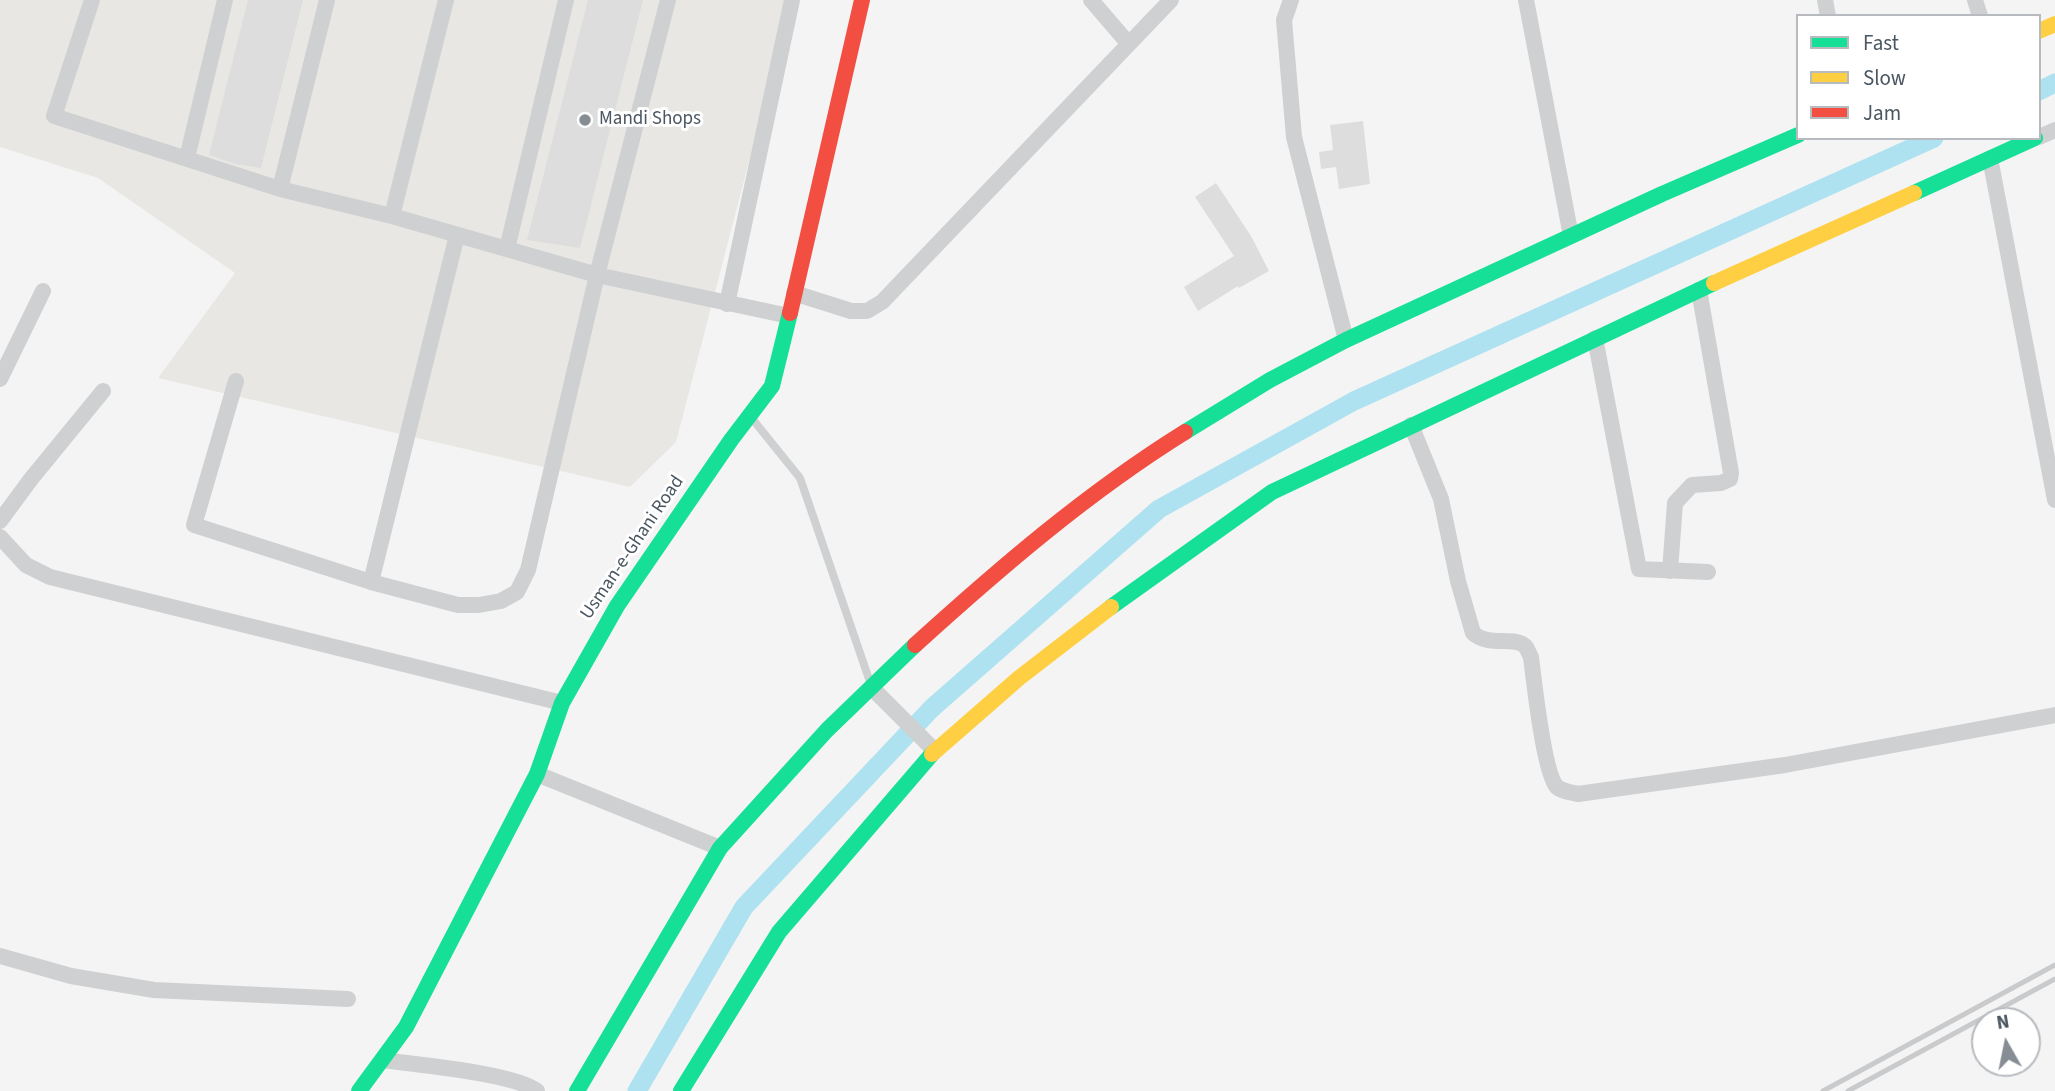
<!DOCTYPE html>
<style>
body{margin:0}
#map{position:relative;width:2055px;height:1091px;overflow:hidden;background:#f4f4f4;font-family:"Source Sans 3",sans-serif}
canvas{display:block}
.legend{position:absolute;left:1796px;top:14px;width:245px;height:126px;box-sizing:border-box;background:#fff;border:2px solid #b7bbc0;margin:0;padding:9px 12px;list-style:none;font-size:21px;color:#4a5661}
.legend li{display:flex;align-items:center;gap:14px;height:35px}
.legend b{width:35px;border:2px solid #b7bbc0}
.north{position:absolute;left:1971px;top:1007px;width:70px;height:70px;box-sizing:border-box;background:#fff;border:2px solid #b7bbc0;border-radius:50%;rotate:351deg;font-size:19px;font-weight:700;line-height:28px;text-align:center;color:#4a5661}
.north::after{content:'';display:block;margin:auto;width:24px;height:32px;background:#868d94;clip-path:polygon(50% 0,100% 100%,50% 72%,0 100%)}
</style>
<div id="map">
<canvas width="2055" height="1091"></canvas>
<ul class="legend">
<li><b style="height:9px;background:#16e098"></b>Fast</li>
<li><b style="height:9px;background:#ffcf43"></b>Slow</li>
<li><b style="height:9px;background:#f24e42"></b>Jam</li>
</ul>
<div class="north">N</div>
</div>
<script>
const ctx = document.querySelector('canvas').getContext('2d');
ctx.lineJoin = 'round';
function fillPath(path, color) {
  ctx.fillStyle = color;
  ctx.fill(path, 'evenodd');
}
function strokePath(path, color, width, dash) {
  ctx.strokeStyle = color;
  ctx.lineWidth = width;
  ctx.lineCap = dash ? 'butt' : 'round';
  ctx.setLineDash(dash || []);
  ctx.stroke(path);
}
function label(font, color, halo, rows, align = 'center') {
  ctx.font = font + ' "Source Sans 3",sans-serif';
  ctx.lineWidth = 6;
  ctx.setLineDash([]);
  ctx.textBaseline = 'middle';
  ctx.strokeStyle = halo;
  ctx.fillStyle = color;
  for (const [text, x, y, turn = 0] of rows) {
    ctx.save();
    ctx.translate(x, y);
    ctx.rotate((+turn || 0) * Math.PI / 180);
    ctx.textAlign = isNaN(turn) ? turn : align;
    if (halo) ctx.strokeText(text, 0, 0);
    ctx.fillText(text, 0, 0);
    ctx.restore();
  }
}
const commercial = new Path2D(`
 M 0,0 L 791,0 L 676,442 L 630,487 L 158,378 L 235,273 L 98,178 L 0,147 Z`);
const canal = new Path2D(`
 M 2039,91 L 2055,83
 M 637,1091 L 744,907 L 932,708 L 1159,509 L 1354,401 L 1934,138`);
const building = new Path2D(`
 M 248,0 L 303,0 L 261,168 L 236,164 L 209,155 Z
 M 588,0 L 643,0 L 580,248 L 527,240 Z
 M 1363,121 L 1370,184 L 1339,189 L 1336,167 L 1321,169 L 1319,152 L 1333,150 L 1330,125 Z
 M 1216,183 L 1251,236 L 1269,271 L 1239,288 L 1238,286 L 1198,311 L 1184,287 L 1234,256 L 1195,197 Z`);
const lane = new Path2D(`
 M 750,416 L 800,478 L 871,685`);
const street = new Path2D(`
 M 92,0 L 54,116 L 280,189 L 392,216 L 597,275 L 789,316
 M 1091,0 L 1128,43
 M 1291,0 L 1284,20 L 1294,137 L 1346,340
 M 1526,0 L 1571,236
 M 1825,0 L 1828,16
 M 1975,0 L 1980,16
 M 2039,137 L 2055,130
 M 187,158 L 225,0
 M 1990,158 L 2055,500
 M 280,189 L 327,0
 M 392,216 L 446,0
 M 507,249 L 566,0
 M 794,293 L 851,311 L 867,311 L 882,302 L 1171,0
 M 727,304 L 792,0
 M 1595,338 L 1639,569 L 1708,572
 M 0,379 L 43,291
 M 236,381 L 194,525 L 371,582 L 458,605 L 479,605 L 501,601 L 517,592 L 528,570 L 597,275 L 668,0
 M 1411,425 L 1441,499 L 1458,581 L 1473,633 C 1488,647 1515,636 1525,646 C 1528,649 1529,654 1531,657 C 1534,681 1544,774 1557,787 C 1563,792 1571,792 1578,794 L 1785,765 L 2055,715
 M 0,521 L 31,479 L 103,391
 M 0,537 L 26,565 L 50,577 L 562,703
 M 1670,571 L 1675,503 L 1692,485 L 1721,483 L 1730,479 L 1731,473 L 1699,290
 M 371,582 L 457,235
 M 872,688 L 935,751
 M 537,774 L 720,848
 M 0,956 L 71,976 L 154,990 L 348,999
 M 383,1060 C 417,1065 513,1073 537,1091`);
const fast = new Path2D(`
 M 1914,193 L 2035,138
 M 1185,432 L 1270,380 L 1346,340 L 1662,194 L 1798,135
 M 1111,607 L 1272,492 L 1714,283
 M 359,1091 L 406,1027 L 537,774 L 562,703 L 617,606 L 731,440 L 772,386 L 790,313
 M 577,1091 L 720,848 L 827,730 L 915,645
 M 681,1091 L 779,932 L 932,754`);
const slow = new Path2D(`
 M 2039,31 L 2055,24
 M 1714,283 L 1914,193
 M 932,754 L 1019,678 L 1111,607`);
const jam = new Path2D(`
 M 790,313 L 862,0
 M 915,645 C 1000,568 1087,493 1185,432`);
const rail = new Path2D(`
 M 1823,1091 L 2055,965
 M 1848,1091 L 2055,979`);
const markers = [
 [585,120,7,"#868d94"]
];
const poiNames = [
 ["Mandi Shops",599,120]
];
const streetNames = [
 ["Usman-e-Ghani Road",633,548,-56]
];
fillPath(commercial, '#e8e7e3');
strokePath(canal, '#aee2f0', 19);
fillPath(building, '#ddddde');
strokePath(lane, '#ced0d2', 8);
strokePath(street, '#ced0d2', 16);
strokePath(fast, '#16e098', 16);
strokePath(slow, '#ffcf43', 16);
strokePath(jam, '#f24e42', 16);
strokePath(rail, '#c9cacc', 5);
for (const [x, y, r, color] of markers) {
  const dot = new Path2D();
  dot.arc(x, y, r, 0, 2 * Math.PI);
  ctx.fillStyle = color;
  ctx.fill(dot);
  strokePath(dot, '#fff', 2.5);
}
label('19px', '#4a5661', '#fff', poiNames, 'left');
label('19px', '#4a5661', '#fff', streetNames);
</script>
